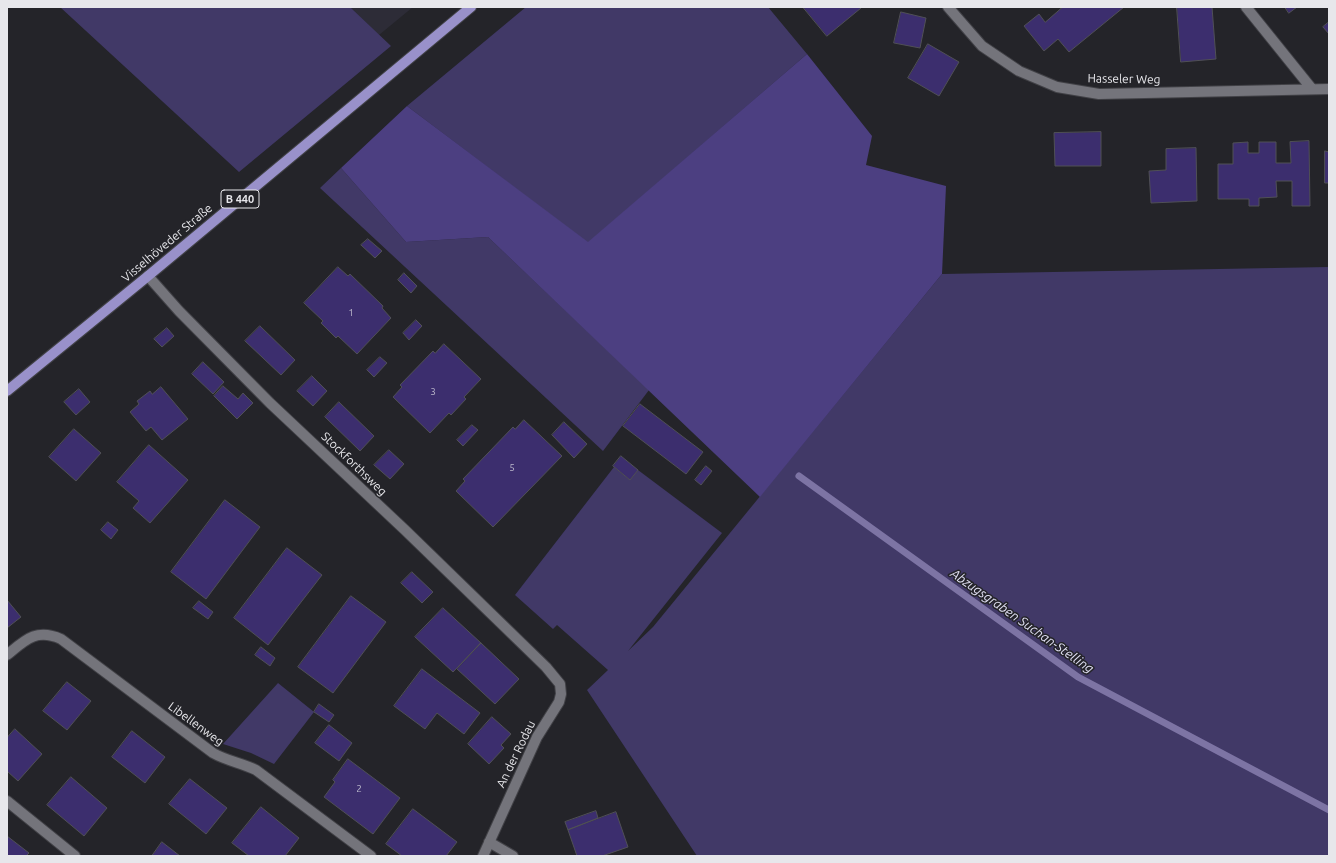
<!DOCTYPE html>
<meta charset="utf-8">
<style>
body{margin:0}
#map{position:relative;width:1336px;height:863px;overflow:hidden;background:#242429;font-family:Ubuntu,sans-serif}
canvas{display:block}
.frame{position:absolute;inset:0;border:8px solid #e7e7eb;pointer-events:none}
</style>
<div id="map">
<canvas width="1336" height="863"></canvas>
<div class="frame"></div>
</div>
<script>
const ctx = document.querySelector('canvas').getContext('2d');
ctx.lineJoin = 'round';
function fillPath(path, color) {
  ctx.fillStyle = color;
  ctx.fill(path, 'evenodd');
}
function strokePath(path, color, width, dash) {
  ctx.strokeStyle = color;
  ctx.lineWidth = width;
  ctx.lineCap = dash ? 'butt' : 'round';
  ctx.setLineDash(dash || []);
  ctx.stroke(path);
}
function label(font, color, halo, rows, align = 'center') {
  ctx.font = font + ' Ubuntu,sans-serif';
  ctx.lineWidth = 3;
  ctx.setLineDash([]);
  ctx.textBaseline = 'middle';
  ctx.strokeStyle = halo;
  ctx.fillStyle = color;
  for (const [text, x, y, turn = 0] of rows) {
    ctx.save();
    ctx.translate(x, y);
    ctx.rotate((+turn || 0) * Math.PI / 180);
    ctx.textAlign = isNaN(turn) ? turn : align;
    if (halo) ctx.strokeText(text, 0, 0);
    ctx.fillText(text, 0, 0);
    ctx.restore();
  }
}
const built = new Path2D(`
 M 350,7 L 413,7 L 379,35 Z`);
const green = new Path2D(`
 M 60,7 L 350,7 L 391,46 L 239,172 Z
 M 526,7 L 768,7 L 807,54 L 588,243 L 407,106 Z
 M 341,168 L 406,242 L 488,237 L 649,390 L 603,451 L 320,188 Z
 M 1329,267 L 1329,856 L 697,856 L 587,690 L 608,670 L 557,625 L 553,629 L 515,595 L 614,467 L 630,480 L 638,470 L 722,533 L 628,651 L 653,627 L 942,274 Z
 M 278,683 L 314,712 L 274,764 L 251,753 L 223,744 Z`);
const forest = new Path2D(`
 M 807,54 L 872,136 L 866,165 L 946,186 L 942,274 L 760,497 L 488,237 L 406,242 L 341,168 L 407,106 L 588,242 Z`);
const stream = new Path2D(`
 M 799,476 L 1078,677 L 1329,810`);
const building = new Path2D(`
 M 803,7 L 860,7 L 861,8 L 827,36 Z
 M 1063,7 L 1124,7 L 1069,52 L 1058,39 L 1044,51 L 1024,26 L 1039,14 L 1045,22 Z
 M 1177,7 L 1212,7 L 1216,59 L 1181,62 Z
 M 1285,7 L 1297,7 L 1289,13 Z
 M 901,12 L 926,18 L 920,48 L 894,43 Z
 M 1329,22 L 1329,34 L 1323,27 Z
 M 928,44 L 959,62 L 939,96 L 908,78 Z
 M 1101,132 L 1101,166 L 1055,166 L 1054,133 Z
 M 1309,141 L 1310,206 L 1292,206 L 1292,181 L 1276,181 L 1277,197 L 1259,198 L 1259,206 L 1249,206 L 1249,199 L 1218,199 L 1218,164 L 1233,164 L 1233,143 L 1248,142 L 1248,153 L 1259,153 L 1259,142 L 1276,142 L 1276,163 L 1291,163 L 1290,142 Z
 M 1196,148 L 1197,201 L 1151,203 L 1149,171 L 1166,170 L 1166,149 Z
 M 1325,151 L 1329,152 L 1329,183 L 1325,183 Z
 M 368,239 L 382,251 L 375,258 L 361,245 Z
 M 338,267 L 348,276 L 350,274 L 383,306 L 382,308 L 391,318 L 357,354 L 338,336 L 336,338 L 321,323 L 323,321 L 304,303 Z
 M 404,273 L 417,286 L 411,293 L 398,280 Z
 M 416,320 L 422,326 L 409,340 L 403,333 Z
 M 260,326 L 295,360 L 281,375 L 245,341 Z
 M 167,328 L 174,336 L 162,347 L 154,339 Z
 M 444,344 L 481,379 L 464,397 L 466,399 L 451,415 L 449,413 L 430,433 L 393,397 L 402,387 L 400,385 L 433,351 L 435,353 Z
 M 380,357 L 387,363 L 374,377 L 367,370 Z
 M 203,362 L 224,382 L 213,394 L 192,374 Z
 M 312,376 L 327,391 L 313,406 L 297,391 Z
 M 223,386 L 238,399 L 243,393 L 253,403 L 237,419 L 214,396 Z
 M 161,387 L 188,419 L 162,440 L 151,427 L 146,431 L 130,412 L 139,404 L 137,401 L 150,391 L 152,394 Z
 M 79,389 L 90,402 L 76,415 L 64,402 Z
 M 339,402 L 374,436 L 360,451 L 325,417 Z
 M 640,404 L 703,452 L 686,474 L 623,426 Z
 M 524,420 L 562,456 L 493,527 L 456,491 L 465,481 L 463,479 L 513,427 L 515,429 Z
 M 564,422 L 587,444 L 574,458 L 552,435 Z
 M 472,425 L 478,430 L 463,446 L 457,440 Z
 M 74,429 L 101,453 L 76,481 L 49,457 Z
 M 149,445 L 188,480 L 150,523 L 133,508 L 139,501 L 117,482 Z
 M 389,450 L 404,464 L 390,479 L 374,465 Z
 M 621,456 L 638,470 L 630,480 L 613,466 Z
 M 706,466 L 712,471 L 701,485 L 695,480 Z
 M 225,500 L 260,527 L 206,599 L 171,572 Z
 M 108,522 L 118,530 L 111,539 L 101,530 Z
 M 287,548 L 322,575 L 268,645 L 234,618 Z
 M 412,572 L 433,592 L 422,603 L 401,583 Z
 M 351,596 L 386,622 L 333,693 L 298,667 Z
 M 7,600 L 21,617 L 7,628 Z
 M 199,601 L 213,612 L 208,619 L 193,608 Z
 M 443,608 L 481,643 L 453,672 L 415,637 Z
 M 481,643 L 519,679 L 495,704 L 457,669 Z
 M 261,647 L 275,658 L 270,666 L 255,655 Z
 M 422,669 L 480,713 L 464,734 L 437,713 L 425,729 L 394,706 Z
 M 67,682 L 91,701 L 67,730 L 43,711 Z
 M 319,704 L 334,715 L 329,722 L 314,712 Z
 M 492,717 L 511,734 L 501,745 L 504,748 L 489,764 L 468,744 Z
 M 329,725 L 352,743 L 339,761 L 315,743 Z
 M 15,729 L 42,754 L 18,781 L 7,771 L 7,738 Z
 M 132,731 L 165,757 L 145,783 L 112,757 Z
 M 348,759 L 400,798 L 373,834 L 324,797 L 335,782 L 333,780 Z
 M 71,777 L 107,808 L 84,836 L 47,805 Z
 M 190,779 L 227,808 L 206,834 L 169,804 Z
 M 261,807 L 299,838 L 285,856 L 249,856 L 232,843 Z
 M 413,809 L 457,842 L 446,856 L 402,856 L 386,844 Z
 M 596,811 L 598,818 L 568,830 L 565,822 Z
 M 616,812 L 628,847 L 602,856 L 577,856 L 568,830 Z
 M 7,836 L 29,853 L 26,856 L 7,856 Z
 M 162,842 L 180,856 L 152,856 Z`);
const minor = new Path2D(`
 M 948,7 L 982,46 L 1019,71 L 1057,87 L 1099,94 L 1329,89
 M 1246,7 L 1312,89
 M 148,276 L 179,311 L 270,403 L 405,530 L 546,667 L 560,684 L 561,694 L 559,702 L 537,737 L 483,856
 M 7,655 C 25,640 36,628 61,639 L 213,753 C 227,761 242,763 256,770 L 371,856
 M 7,801 L 75,856
 M 489,842 L 513,856`);
const major = new Path2D(`
 M 7,391 L 148,276 L 471,7`);
const numberNames = [
 ["1",351,313],
 ["3",433,392],
 ["5",512,468],
 ["2",359,789]
];
const shields = [
 [240,199,38]
];
const shieldNames = [
 ["B 440",240,199]
];
const streetNames = [
 ["Hasseler Weg",1124,79,1],
 ["Visselhöveder Straße",167,243,-40],
 ["Stockforthsweg",354,464,44],
 ["Libellenweg",196,724,36],
 ["An der Rodau",516,754,-64]
];
const waterNames = [
 ["Abzugsgraben Suchan-Stelling",1022,621,35]
];
fillPath(built, '#2d2c37');
fillPath(green, '#413967');
fillPath(forest, '#4c3f81');
strokePath(stream, '#7d74a4', 7);
fillPath(building, '#3c2e6e');
strokePath(building, '#505056', 1);
strokePath(minor, '#414146', 12);
strokePath(major, '#414146', 12);
strokePath(minor, '#74747b', 10);
strokePath(major, '#9991ca', 10);
label('10px', '#bcb9cc', null, numberNames);
for (const [x, y, w] of shields) {
  const box = new Path2D();
  box.roundRect(x - w / 2, y - 9, w, 18, 3);
  ctx.fillStyle = '#242429';
  ctx.fill(box);
  strokePath(box, '#e7e7eb', 1);
}
label('bold 11px', '#e7e7eb', null, shieldNames);
label('12px', '#e7e7eb', '#242429', streetNames);
label('italic 13px', '#e2e1f5', '#242429', waterNames);
</script>
